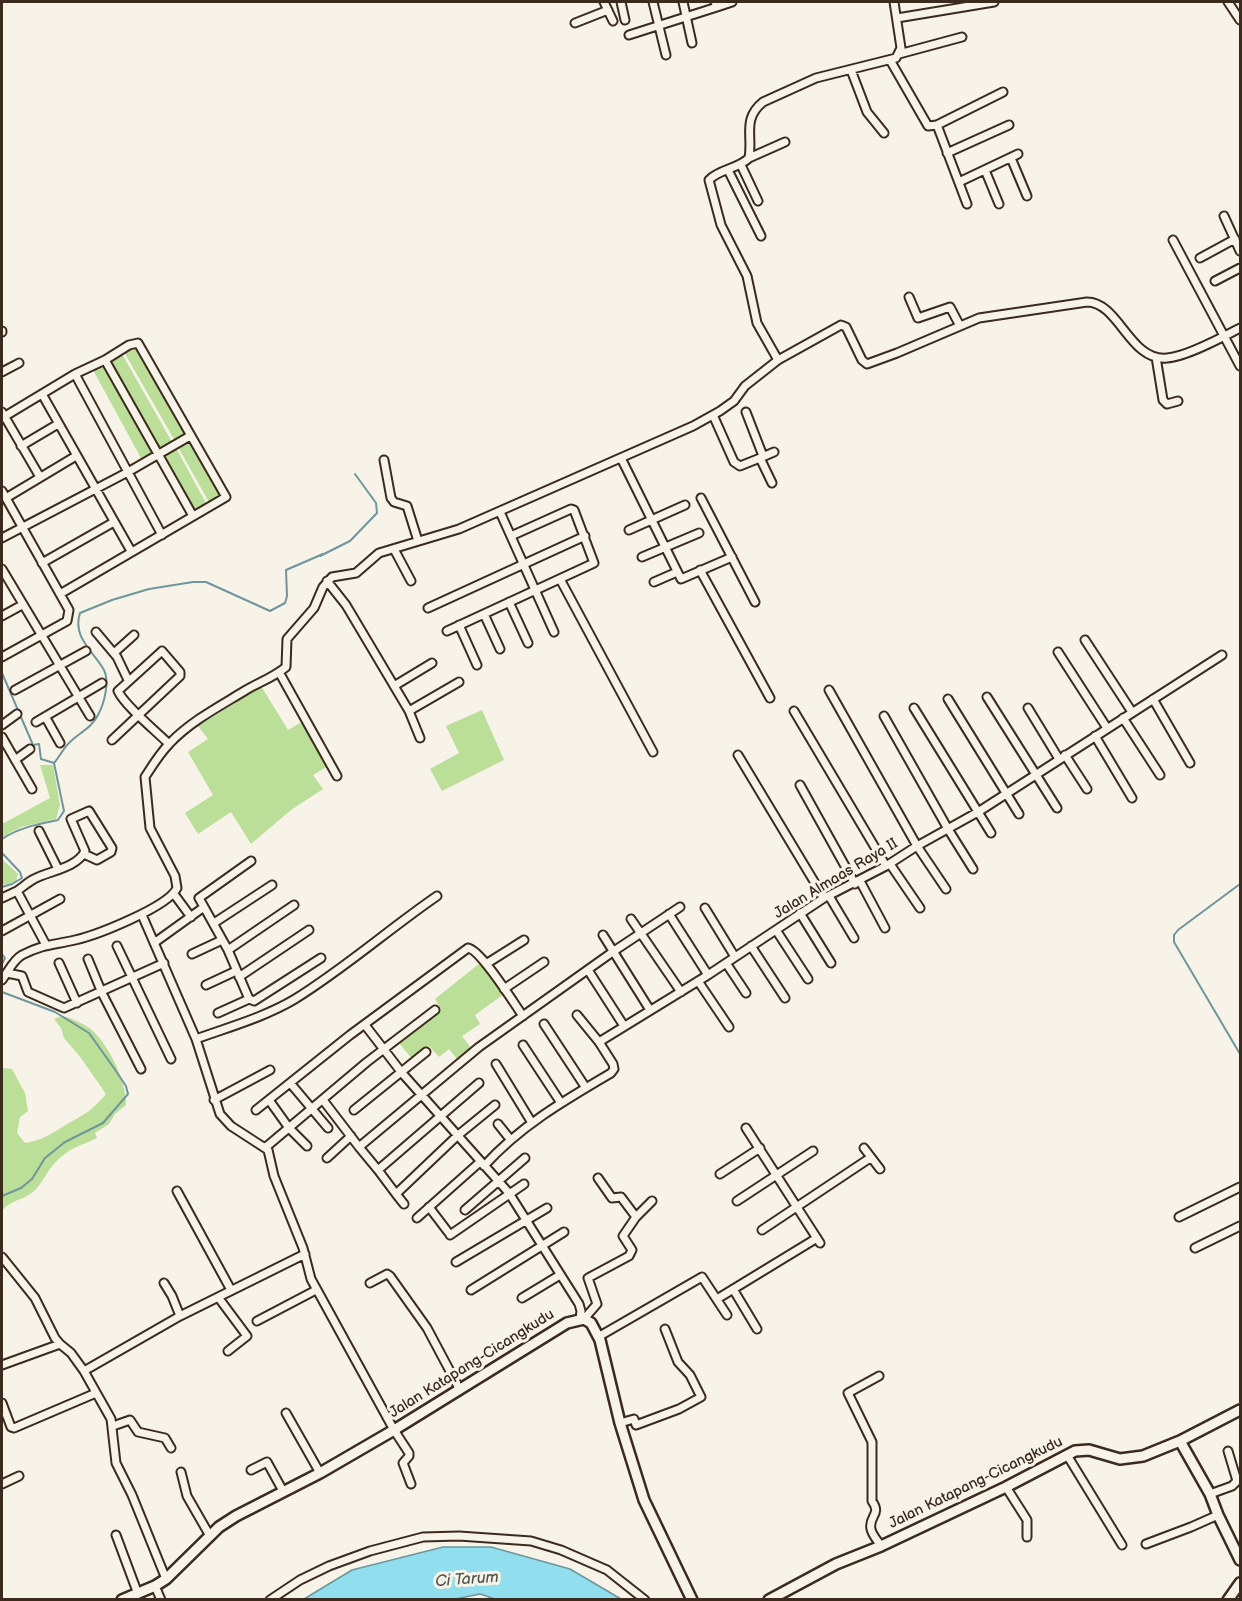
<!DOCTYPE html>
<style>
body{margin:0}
#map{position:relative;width:1242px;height:1601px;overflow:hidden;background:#f7f3e8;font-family:"Balsamiq Sans",sans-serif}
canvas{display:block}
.frame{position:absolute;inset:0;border:3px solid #3b2a1e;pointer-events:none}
</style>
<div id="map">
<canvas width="1242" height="1601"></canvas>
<div class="frame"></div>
</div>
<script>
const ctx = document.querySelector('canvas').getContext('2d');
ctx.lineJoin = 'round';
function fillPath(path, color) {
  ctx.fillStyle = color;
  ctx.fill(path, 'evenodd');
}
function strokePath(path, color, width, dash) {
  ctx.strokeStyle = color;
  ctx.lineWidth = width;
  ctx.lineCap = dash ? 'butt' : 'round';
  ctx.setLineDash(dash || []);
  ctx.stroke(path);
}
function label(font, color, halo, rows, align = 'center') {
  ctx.font = font + ' "Balsamiq Sans",sans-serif';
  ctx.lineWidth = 6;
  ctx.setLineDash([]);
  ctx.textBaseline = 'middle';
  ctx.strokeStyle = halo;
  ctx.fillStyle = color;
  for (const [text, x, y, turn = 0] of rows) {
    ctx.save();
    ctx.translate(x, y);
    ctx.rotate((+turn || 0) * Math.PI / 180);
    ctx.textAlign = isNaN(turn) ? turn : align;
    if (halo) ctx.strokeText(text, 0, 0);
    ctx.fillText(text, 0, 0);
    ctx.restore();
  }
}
const green = new Path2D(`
 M 136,347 L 186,434 L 175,441 L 124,352 Z
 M 122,354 L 172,442 L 161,449 L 110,360 Z
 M 105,363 L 154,452 L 141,458 L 93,370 Z
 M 189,439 L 222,497 L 210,504 L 178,447 Z
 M 176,448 L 207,505 L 196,511 L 164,454 Z
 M 261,686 L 288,730 L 302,722 L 328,766 L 313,775 L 323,789 L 291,810 L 251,844 L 231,812 L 198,834 L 185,813 L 213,795 L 188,752 L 208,739 L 198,726 Z
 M 482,710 L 504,760 L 442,791 L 430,769 L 459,753 L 446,726 Z
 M 40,765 L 53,765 L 60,805 L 56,819 L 21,827 L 2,837 L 2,824 L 50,798 Z
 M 2,859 L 18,874 L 16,881 L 8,884 L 2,885 Z
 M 480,963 L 504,994 L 475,1015 L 480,1024 L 462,1036 L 471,1048 L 457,1059 L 449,1049 L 439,1057 L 430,1047 L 413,1060 L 399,1043 L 441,1009 L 435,999 Z
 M 62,1016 C 71,1018 80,1022 88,1027 C 107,1040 127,1082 126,1105 L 115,1114 L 109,1124 L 95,1133 L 97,1138 C 78,1147 68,1148 53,1165 C 46,1173 42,1184 34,1191 C 24,1200 10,1200 2,1211 L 2,1068 L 12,1069 L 25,1093 L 28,1111 L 20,1117 L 17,1133 L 25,1143 C 43,1140 49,1135 64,1126 C 83,1115 91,1112 106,1094 L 81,1058 L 64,1038 L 61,1028 L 54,1019 Z`);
const water = new Path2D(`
 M 443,1547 L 491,1547 L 570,1569 L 621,1599 L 498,1600 L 480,1594 L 451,1600 L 304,1599 L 352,1570 Z`);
const stream = new Path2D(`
 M 2,673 L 33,745 L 39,744 L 41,759 L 54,763
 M 2,839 C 18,828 38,824 58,820 L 64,811 L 54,763 C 60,756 64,747 71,741 C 81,732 92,727 98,715 C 104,704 110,682 104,670 C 93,651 72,637 80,613 L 112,600 L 149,589 L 193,582 L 206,582 L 270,611 L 285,603 L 287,596 L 286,570 L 323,554 L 320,556 L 350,541 L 377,513 L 376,503 L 355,474
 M 2,853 L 20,872 L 22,878 L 12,884 L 2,887
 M 1240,884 L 1178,930 L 1174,935 L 1174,942 L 1240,1054
 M 2,954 L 5,958 L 2,964
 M 2,992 L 55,1012 L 89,1033 L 116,1071 L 126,1086 L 128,1094 L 103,1123 L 65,1142 L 45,1158 L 32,1179 L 21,1188 L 2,1196`);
const minor = new Path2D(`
 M 604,2 L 613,21
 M 621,2 L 625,20
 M 653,2 L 666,55
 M 683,2 L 692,43
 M 715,2 L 717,7 L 732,2
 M 1228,2 L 1240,20
 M 897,18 L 994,2
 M 575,23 L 608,10
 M 629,35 L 717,7
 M 899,54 L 962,37
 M 890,60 L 928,126 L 937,125 L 1003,92
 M 851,70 L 867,112 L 884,133
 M 937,125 L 967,204
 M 947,153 L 1009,125
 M 749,158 L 785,142
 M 1011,158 L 1027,196
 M 741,165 L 758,201
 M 728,170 L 761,236
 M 985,170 L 999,204
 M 959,182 L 1018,154
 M 1224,216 L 1240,251
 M 1173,240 L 1240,366
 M 1200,258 L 1235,239
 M 1215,281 L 1240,268
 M 909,297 L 918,318 L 950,307 L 960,326
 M 2,332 L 2,331
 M 1156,357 L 1163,400 L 1167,404 L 1178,401
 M 105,360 L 193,516
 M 778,360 L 757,323 L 747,276 L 721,225 L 709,180 C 719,169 738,169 749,158 C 753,136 742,119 763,102 L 816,78 L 896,58 L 901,48 L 894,2
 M 2,372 L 19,363
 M 75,374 L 162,535
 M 42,394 L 131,551
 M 2,412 L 40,477
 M 746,412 L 763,456
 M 713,415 L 734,462 L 740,466 L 760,458 L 772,483
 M 2,418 L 75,374 L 105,360 L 129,345 L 138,343 L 226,497 L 60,594
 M 21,446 L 58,424
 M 621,458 L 681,579 L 732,557
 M 760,458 L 774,452
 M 384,460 L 391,498 L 394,502 L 407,506 L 418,541
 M 2,491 L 69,610 L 67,621 L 2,657
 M 6,498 L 76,456
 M 701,498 L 755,602
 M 500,512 L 554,632
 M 629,530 L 685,505
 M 2,538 L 128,472 L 190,436
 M 394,549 L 411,581
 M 642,557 L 699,533
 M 42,563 L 114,522
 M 2,569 L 90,716
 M 700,570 L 770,698
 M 560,579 L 653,752
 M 327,581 L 346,605 L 409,711 L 420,738
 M 654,582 L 677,572
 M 509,602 L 528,643
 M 428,608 L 585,536
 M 484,614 L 500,649
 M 2,616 L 22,605
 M 459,625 L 477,665
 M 447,631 L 594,563 L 574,510 L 571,509 L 511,536
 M 96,632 L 117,657 L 128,680
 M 1085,640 L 1132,712
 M 1058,652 L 1107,728
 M 114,653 L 134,635
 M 279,672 L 337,776
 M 394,686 L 432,663
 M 15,690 L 86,651
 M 829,690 L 917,846 L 946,889
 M 987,697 L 1057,808
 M 948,699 L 1019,814
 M 1153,699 L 1190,763
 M 914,708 L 991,833
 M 1028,708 L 1059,759
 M 409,711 L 459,682
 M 794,711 L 886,866
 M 884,716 L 948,829 L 973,869
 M 46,718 L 60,743
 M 1123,718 L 1160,775
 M 36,722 L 102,683
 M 2,725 L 17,714
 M 1095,736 L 1132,798
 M 2,737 L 32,789
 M 112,740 L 180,676 L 180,672 L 162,651 L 118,691 C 125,706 156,731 169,744
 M 738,755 L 824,898
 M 1065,755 L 1087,789
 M 15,760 L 30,749
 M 800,785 L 855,884
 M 39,831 L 58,869
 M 890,864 L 920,908
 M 860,881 L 885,928
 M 17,891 C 23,887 28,882 34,879 C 49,871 77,868 85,851 L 71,819 L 89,811 L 112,848 L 111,852 L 97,860 L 84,854
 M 174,894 L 191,917
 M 829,896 L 854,938
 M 2,898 L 17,891 L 46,945
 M 705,908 L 735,957
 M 800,913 L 831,963
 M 669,914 L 708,975
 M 142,915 L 196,1039 L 220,1114 L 231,1126 L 268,1150 L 274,1176 L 303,1248 L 311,1279 L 394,1430 L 409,1453 L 409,1456 L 403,1463 L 411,1484
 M 631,919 L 681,992
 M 214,923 L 272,885
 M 776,930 L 808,979
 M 2,931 L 60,899
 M 603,935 L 650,1010
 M 154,943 L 204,907
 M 117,946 L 171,1059
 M 751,946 L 785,998
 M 228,950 L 294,905
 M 192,954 L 222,940
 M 88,959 L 102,993 L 141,1069
 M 59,963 L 77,1003
 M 726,963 L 746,993
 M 486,964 L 524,940
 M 588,970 L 624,1026
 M 7,973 L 22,976 L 28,992 L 64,1008 L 164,963
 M 239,977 L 309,930
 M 2,980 C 8,972 13,960 22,955 C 43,944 54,945 75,940 C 97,935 168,907 177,888 L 175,876 L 150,828 L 145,777 C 152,766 160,753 170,743 C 191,721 220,706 246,690 C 260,682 274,677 286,667 L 287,639 L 314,608 L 323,587 L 332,577 L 356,573 L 379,553 L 459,529 L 693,426 L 720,411 L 734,401 L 745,386 L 778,360 L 841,325 L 846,327 L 862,360 L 867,364 L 897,353 L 979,318 L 1087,302 C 1119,302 1130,362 1167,358 C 1186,357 1223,337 1240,328
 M 698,981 L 729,1027
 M 206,985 L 236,971
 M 504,989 L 544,962
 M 249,999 L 228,950 L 199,898 L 251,861
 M 218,1013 L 249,999 L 254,1001 L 321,958
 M 577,1015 L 599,1042
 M 544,1024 L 586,1088
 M 365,1025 L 402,1073 L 509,1193 L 579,1304 L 581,1311 L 580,1319
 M 196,1039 C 229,1027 265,1017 295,999 C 345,968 389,929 437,896
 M 523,1045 L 561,1103
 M 496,1064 L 532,1123
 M 291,1084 L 328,1128
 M 214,1100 L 270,1070
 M 269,1100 L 289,1128 L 307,1146
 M 323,1100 L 359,1147
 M 256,1110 L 350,1035 L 468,948 C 481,950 513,1002 523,1016
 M 354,1110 L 426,1052
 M 498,1124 L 510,1139
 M 746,1128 L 820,1243
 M 266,1147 L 367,1062 L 435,1010
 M 864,1148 L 880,1169
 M 327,1158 L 351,1136
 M 484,1166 C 520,1126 565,1100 611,1073 L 614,1069 L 613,1064 L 599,1042 L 708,975 L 824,898 L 886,866 L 917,846 L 978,812 L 1222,655
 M 378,1170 L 359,1147 L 479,1047 L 614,951 L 680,907
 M 720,1174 L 760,1148
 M 598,1178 L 612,1198 L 621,1197 L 636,1217
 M 177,1191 L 231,1290
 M 396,1194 L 378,1170 L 479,1083
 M 737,1201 L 813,1151
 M 404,1204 L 396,1194 L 457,1136 L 495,1105
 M 429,1207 L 448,1232
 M 465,1210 L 525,1158
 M 1179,1217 L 1240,1187
 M 417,1218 L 480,1162
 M 762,1230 L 870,1158
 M 450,1235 L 524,1184
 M 1195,1248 L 1240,1226
 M 2,1257 L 35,1298 L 55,1338 L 60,1344 L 2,1365
 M 456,1262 L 547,1208
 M 164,1283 L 172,1296 L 180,1316
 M 370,1283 L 387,1274 L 390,1276 L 427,1328 L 460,1390
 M 733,1289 L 757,1329
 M 471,1290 L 564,1232
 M 218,1297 L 247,1336 L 228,1351
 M 522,1298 L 560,1275
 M 717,1299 L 817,1238
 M 584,1319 L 597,1304 L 588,1278 L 629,1256 L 632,1250 L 623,1236 L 636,1217 L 652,1201
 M 257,1321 L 316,1290
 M 598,1337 L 702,1277 L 727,1315
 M 60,1344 L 71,1353 L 84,1371 L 111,1419 L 116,1463 L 132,1495 L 166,1579
 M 84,1371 L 180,1316 L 305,1254
 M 879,1376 L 848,1393 L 872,1442 L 872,1501 C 882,1515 868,1516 871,1529 C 872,1535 878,1541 881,1546
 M 2,1403 L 11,1427 L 14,1428 L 96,1393
 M 286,1413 L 320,1473
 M 620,1423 L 634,1419 L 636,1425 L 679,1409 L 701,1397 L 690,1375 L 678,1362 L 665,1329
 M 113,1426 L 130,1420 L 138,1432 L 165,1438 L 171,1448
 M 1067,1455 L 1122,1545
 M 251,1470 L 267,1462 L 283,1491
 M 181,1472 L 187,1496 L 210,1536
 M 2,1484 L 19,1476
 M 1006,1487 L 1027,1520 L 1027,1537
 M 1210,1494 L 1232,1486 L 1237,1481 L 1228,1451
 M 116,1535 L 138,1594
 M 1146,1544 L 1191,1527 L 1218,1515
 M 155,1586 L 161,1600
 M 270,1600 L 300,1580 L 329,1566 L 370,1551 L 423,1537 L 459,1536 L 531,1541 L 561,1550 L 607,1570 L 645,1600`);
const tertiary = new Path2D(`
 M 1180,1441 L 1210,1494 L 1218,1515 L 1240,1560
 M 122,1600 L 155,1586 L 166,1579 L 219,1527 L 236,1516 L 320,1473 L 394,1430 L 567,1323 L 584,1319 L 591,1323 L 600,1340 L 620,1423 L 644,1500 L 692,1600
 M 769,1600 L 836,1564 L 881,1546 L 1006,1487 L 1075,1451 L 1089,1450 L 1120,1459 L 1143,1456 L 1180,1441 L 1240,1410
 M 1228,1600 L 1240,1583`);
const streetNames = [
 ["Jalan Almaas Raya II",836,879,-31],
 ["Jalan Katapang-Cicangkudu",472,1364,-32],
 ["Jalan Katapang-Cicangkudu",976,1483,-26]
];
const waterNames = [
 ["Ci Tarum",467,1580,-4]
];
fillPath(green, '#bbde99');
fillPath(water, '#90deee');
strokePath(water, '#6e969b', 1.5);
strokePath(stream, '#6e969b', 2);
strokePath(minor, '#3b2a1e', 11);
strokePath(tertiary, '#3b2a1e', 14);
strokePath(minor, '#f7f3e8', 7);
strokePath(tertiary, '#f7f3e8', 9);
label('15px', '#3b2a1e', '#f7f3e8', streetNames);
label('italic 16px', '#505752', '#f7f3e8', waterNames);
</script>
